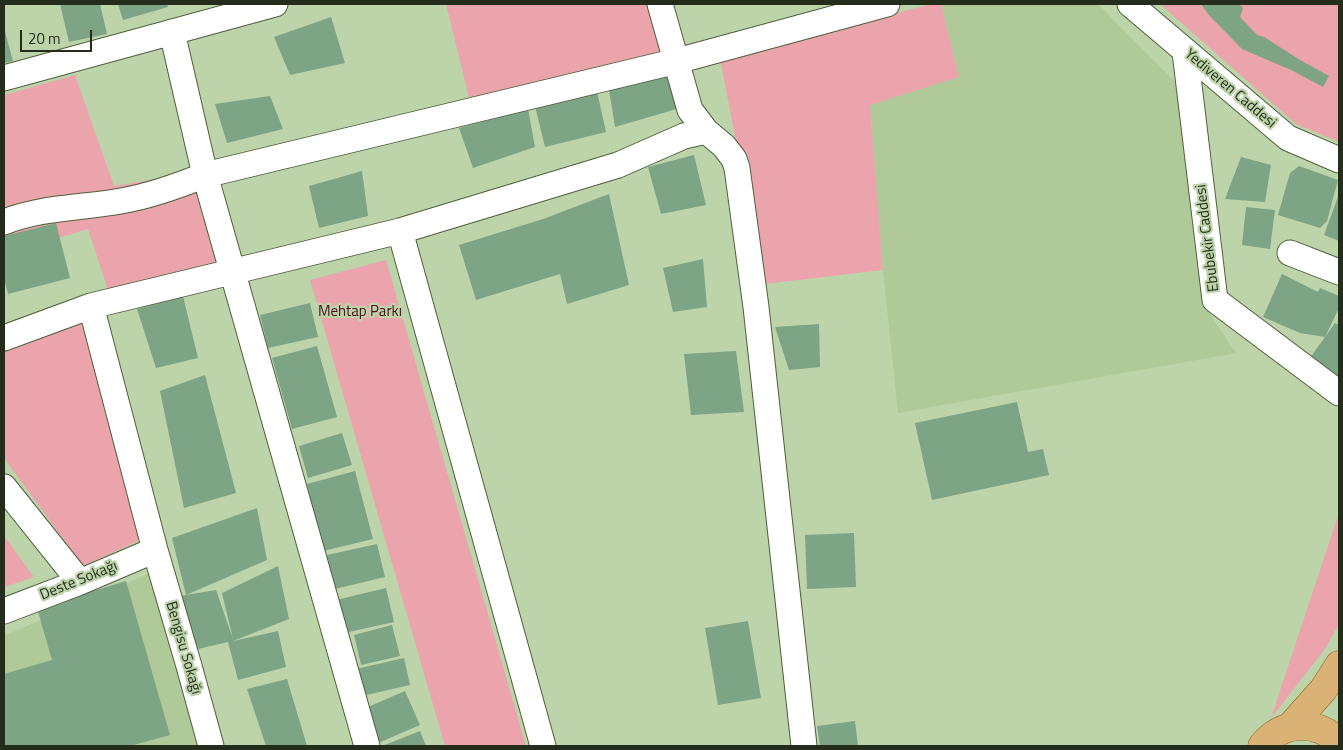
<!DOCTYPE html>
<meta charset="utf-8">
<style>
body{margin:0}
#map{position:relative;width:1343px;height:750px;overflow:hidden;background:#bdd4aa;font-family:"Titillium Web",sans-serif}
canvas{display:block}
.frame{position:absolute;inset:0;border:5px solid #242c1c;pointer-events:none}
.scale{position:absolute;left:20px;top:30px;width:72px;height:22px;box-sizing:border-box;border:2px solid #242c1c;border-top:0;padding-left:6px;font-size:15px;line-height:18px;white-space:nowrap;color:#242c1c;-webkit-text-stroke:4px #bdd4aa;paint-order:stroke}
</style>
<div id="map">
<canvas width="1343" height="750"></canvas>
<div class="frame"></div>
<div class="scale">20 m</div>
</div>
<script>
const ctx = document.querySelector('canvas').getContext('2d');
ctx.lineJoin = 'round';
function fillPath(path, color) {
  ctx.fillStyle = color;
  ctx.fill(path, 'evenodd');
}
function strokePath(path, color, width, dash) {
  ctx.strokeStyle = color;
  ctx.lineWidth = width;
  ctx.lineCap = dash ? 'butt' : 'round';
  ctx.setLineDash(dash || []);
  ctx.stroke(path);
}
function label(font, color, halo, rows, align = 'center') {
  ctx.font = font + ' "Titillium Web",sans-serif';
  ctx.lineWidth = 4.5;
  ctx.setLineDash([]);
  ctx.textBaseline = 'middle';
  ctx.strokeStyle = halo;
  ctx.fillStyle = color;
  for (const [text, x, y, turn = 0] of rows) {
    ctx.save();
    ctx.translate(x, y);
    ctx.rotate((+turn || 0) * Math.PI / 180);
    ctx.textAlign = isNaN(turn) ? turn : align;
    if (halo) ctx.strokeText(text, 0, 0);
    ctx.fillText(text, 0, 0);
    ctx.restore();
  }
}
const built = new Path2D(`
 M 941,4 L 1098,4 L 1180,87 L 1208,311 L 1236,353 L 898,413 L 883,270 L 870,105 L 959,77 Z
 M 152,572 L 203,746 L 4,746 L 4,636 Z`);
const green = new Path2D(`
 M 446,4 L 650,4 L 664,57 L 470,102 Z
 M 932,4 L 941,4 L 959,77 L 870,105 L 883,270 L 764,284 L 720,59 Z
 M 1160,4 L 1339,4 L 1339,142 L 1296,124 Z
 M 75,75 L 114,186 L 191,173 L 224,282 L 115,311 L 88,229 L 4,254 L 4,95 Z
 M 386,260 L 526,746 L 445,746 L 310,280 Z
 M 82,320 L 143,539 L 83,566 L 4,458 L 4,342 Z
 M 1339,513 L 1339,624 L 1325,649 L 1271,718 Z
 M 4,536 L 34,577 L 4,587 Z`);
const building = new Path2D(`
 M 60,4 L 100,4 L 107,34 L 69,42 Z
 M 118,4 L 167,4 L 168,7 L 123,20 Z
 M 1201,4 L 1239,4 L 1243,8 L 1240,17 L 1257,35 L 1264,37 L 1300,60 L 1329,76 L 1323,87 L 1291,70 L 1242,49 L 1208,14 Z
 M 331,17 L 345,63 L 290,75 L 274,37 Z
 M 4,28 L 13,61 L 4,63 Z
 M 669,72 L 680,108 L 615,127 L 609,90 Z
 M 596,87 L 606,132 L 545,147 L 535,106 Z
 M 270,96 L 283,129 L 227,143 L 215,104 Z
 M 528,109 L 535,147 L 473,168 L 459,128 Z
 M 694,155 L 706,205 L 661,214 L 648,167 Z
 M 1241,157 L 1271,165 L 1265,202 L 1225,199 Z
 M 1299,166 L 1338,180 L 1327,221 L 1320,228 L 1278,215 L 1290,173 Z
 M 362,171 L 368,216 L 319,228 L 309,186 Z
 M 609,194 L 629,285 L 567,304 L 560,274 L 476,300 L 459,245 L 543,219 Z
 M 1339,194 L 1339,241 L 1324,235 Z
 M 1246,207 L 1275,210 L 1270,249 L 1242,245 Z
 M 56,223 L 70,278 L 8,294 L 4,279 L 4,236 Z
 M 703,259 L 707,307 L 673,312 L 663,268 Z
 M 1282,274 L 1318,292 L 1320,288 L 1339,296 L 1339,308 L 1325,337 L 1335,323 L 1339,325 L 1339,381 L 1307,362 L 1325,337 L 1300,333 L 1263,317 Z
 M 183,296 L 198,358 L 156,368 L 137,309 Z
 M 310,303 L 318,337 L 268,348 L 260,315 Z
 M 819,324 L 820,367 L 789,370 L 775,327 Z
 M 317,346 L 337,417 L 292,429 L 272,358 Z
 M 736,351 L 744,412 L 691,415 L 684,354 Z
 M 205,375 L 236,493 L 184,508 L 160,391 Z
 M 1017,402 L 1028,452 L 1043,449 L 1049,475 L 932,500 L 915,423 Z
 M 342,433 L 352,465 L 308,478 L 299,446 Z
 M 355,471 L 373,539 L 323,551 L 307,484 Z
 M 257,508 L 267,560 L 186,595 L 216,590 L 233,639 L 222,593 L 278,566 L 289,619 L 233,641 L 278,631 L 286,667 L 238,680 L 228,642 L 198,649 L 179,596 L 186,595 L 172,538 Z
 M 854,533 L 856,587 L 807,589 L 805,535 Z
 M 377,544 L 385,577 L 335,589 L 327,555 Z
 M 126,581 L 170,735 L 130,746 L 4,746 L 4,674 L 52,660 L 37,608 Z
 M 386,588 L 394,622 L 344,633 L 336,600 Z
 M 748,621 L 761,698 L 718,705 L 705,628 Z
 M 392,625 L 400,656 L 361,665 L 354,635 Z
 M 404,658 L 410,685 L 362,696 L 356,669 Z
 M 287,679 L 307,746 L 266,746 L 247,689 Z
 M 405,691 L 420,725 L 376,744 L 361,710 Z
 M 855,721 L 858,746 L 820,746 L 817,726 Z
 M 420,731 L 426,746 L 382,746 Z`);
const minor = new Path2D(`
 M 660,4 L 690,110 L 706,131 L 724,146 L 734,159 L 737,168 L 756,307 L 804,746
 M 1130,4 L 1288,138 L 1339,160
 M 1185,52 L 1215,300 L 1339,393
 M 4,78 L 275,4
 M 4,222 C 41,207 82,208 121,201 C 150,196 178,186 205,175 L 172,32
 M 400,231 L 543,746
 M 1290,253 L 1339,272
 M 91,306 L 400,231 L 618,165 L 684,136 L 706,131
 M 4,338 L 91,306 L 155,550 L 189,666 L 211,746
 M 4,487 L 80,582
 M 4,611 L 80,582 L 155,550
 M 367,746 L 205,175 L 677,61 L 887,4`);
const major = new Path2D(`
 M 1290,727 L 1323,690 L 1339,665
 M 1262,746 C 1282,721 1316,719 1339,742`);
const streetNames = [
 ["Yediveren Caddesi",1230,89,40],
 ["Ebubekir Caddesi",1208,238,-97],
 ["Deste Sokağı",79,581,-22],
 ["Bengisu Sokağı",183,648,74]
];
const parkNames = [
 ["Mehtap Parkı",360,312]
];
fillPath(built, '#afc998');
fillPath(green, '#eba3ac');
fillPath(building, '#7da485');
strokePath(minor, '#4d603b', 27);
strokePath(major, '#8b621b', 29);
strokePath(minor, '#fff', 25);
strokePath(major, '#dab276', 28);
label('15px', '#242c1c', '#bdd4aa', streetNames);
label('15px', '#500c1e', '#bdd4aa', parkNames);
</script>
